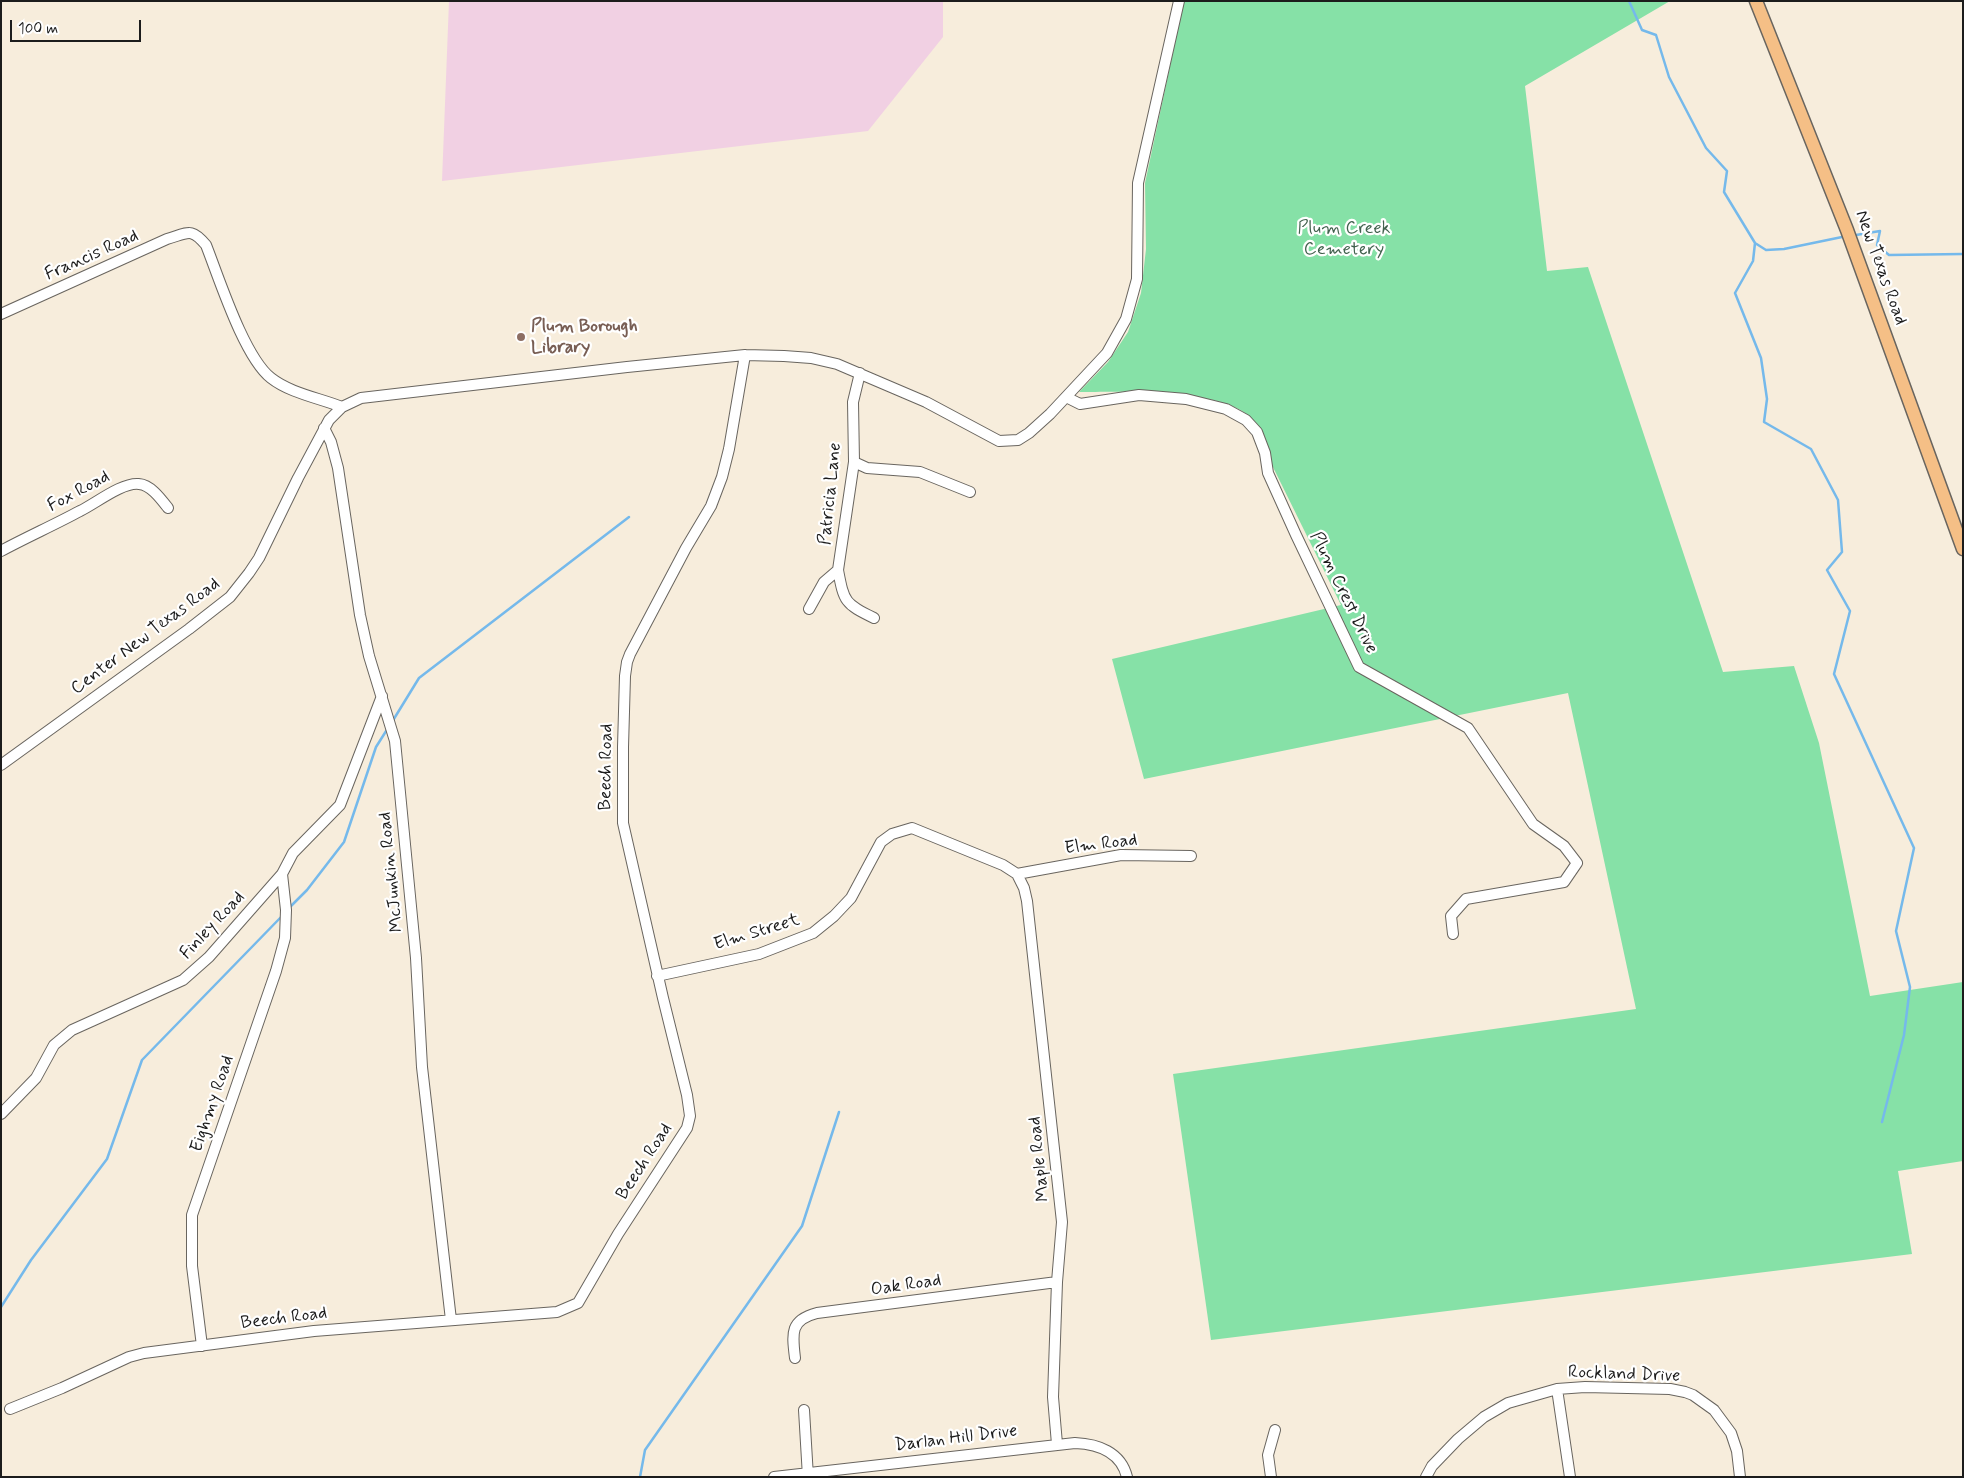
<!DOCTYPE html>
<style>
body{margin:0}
#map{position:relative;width:1964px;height:1478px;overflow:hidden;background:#f7eddc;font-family:Mynerve,sans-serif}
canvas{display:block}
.frame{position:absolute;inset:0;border:2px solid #1c1c1c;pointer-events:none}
.scale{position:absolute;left:10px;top:20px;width:131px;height:22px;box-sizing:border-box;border:2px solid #1c1c1c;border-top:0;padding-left:6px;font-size:15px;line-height:18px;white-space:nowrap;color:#1c1c1c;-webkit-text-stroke:4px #fff;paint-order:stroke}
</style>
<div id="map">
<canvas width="1964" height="1478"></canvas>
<div class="frame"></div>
<div class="scale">100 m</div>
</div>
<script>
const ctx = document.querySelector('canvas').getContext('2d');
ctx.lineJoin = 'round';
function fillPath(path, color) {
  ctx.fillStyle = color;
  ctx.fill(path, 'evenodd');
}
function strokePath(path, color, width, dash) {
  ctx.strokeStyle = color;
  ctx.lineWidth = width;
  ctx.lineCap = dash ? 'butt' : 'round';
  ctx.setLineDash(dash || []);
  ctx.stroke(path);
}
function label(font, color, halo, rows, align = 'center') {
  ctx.font = font + ' Mynerve,sans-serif';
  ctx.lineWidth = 4.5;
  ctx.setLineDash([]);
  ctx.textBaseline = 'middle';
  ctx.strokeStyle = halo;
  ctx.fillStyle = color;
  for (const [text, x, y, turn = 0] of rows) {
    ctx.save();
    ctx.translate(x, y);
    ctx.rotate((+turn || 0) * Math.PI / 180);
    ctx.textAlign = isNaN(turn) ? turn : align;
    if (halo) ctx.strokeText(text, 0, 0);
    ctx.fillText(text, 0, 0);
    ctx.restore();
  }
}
const built = new Path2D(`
 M 449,1 L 943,1 L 943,37 L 868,131 L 442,181 Z`);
const green = new Path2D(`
 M 1184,1 L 1670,1 L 1525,86 L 1547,271 L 1588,267 L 1723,672 L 1794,666 L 1819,743 L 1870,996 L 1963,982 L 1963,1161 L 1898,1171 L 1912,1254 L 1211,1340 L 1173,1074 L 1636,1009 L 1568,693 L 1144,779 L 1112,659 L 1341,605 L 1270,461 C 1266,448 1263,432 1254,421 C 1227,387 1120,392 1079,392 L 1108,362 L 1128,332 L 1141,293 L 1146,249 L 1145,183 Z`);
const stream = new Path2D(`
 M 1629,1 L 1642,30 L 1656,35 L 1669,77 L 1706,148 L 1727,171 L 1724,192 L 1755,243 L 1766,250 L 1784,249 L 1842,237
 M 1856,235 L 1880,231 L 1877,245 L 1889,255 L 1963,254
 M 1755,243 L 1753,261 L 1735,293 L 1761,358 L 1767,399 L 1764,422 L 1811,449 L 1838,500 L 1842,552 L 1827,570 L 1850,611 L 1834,674 L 1914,848 L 1896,931 L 1910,987 L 1904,1035 L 1882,1122
 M 392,722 L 419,678 L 629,517
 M 288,909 L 307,890 L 344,842 L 376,747 L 388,728
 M 1,1307 L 31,1260 L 107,1159 L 142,1060 L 283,915
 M 640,1477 L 645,1450 L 802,1226 L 839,1112`);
const minor = new Path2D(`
 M 1,314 L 167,239 C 188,233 191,227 206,245 C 219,278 244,357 271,378 C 290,393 319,398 342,407
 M 1066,397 L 1080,404 L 1139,395 L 1186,399 L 1226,409 L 1246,420 L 1257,432 L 1265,453 L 1268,473 L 1296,535 L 1359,667 L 1468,728 L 1533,824 L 1564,846 L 1577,863 L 1564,882 L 1466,899 L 1451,916 L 1453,934
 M 324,428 L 331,442 L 338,468 L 360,615 L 369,656 L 395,741 L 416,958 L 422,1067 L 451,1320
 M 854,462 L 867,468 L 920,472 L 970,492
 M 1,551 C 27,537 54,525 80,511 C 95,504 122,482 139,484 C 151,485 161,499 168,508
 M 838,570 C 844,602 845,604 874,618
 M 809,609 L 824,582 L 838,570 L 854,462 L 853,402 L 860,373
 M 1,765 L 189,629 L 230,597 L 249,573 L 259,558 L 298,478 L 329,420 L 342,407 L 361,398 L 627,367 L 745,355 L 784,356 L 811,358 L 837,364 L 926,402 L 999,441 L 1018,440 L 1029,433 L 1050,414 L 1107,353 L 1126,319 L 1137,279 L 1138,183 L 1179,1
 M 1017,874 L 1121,855 L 1191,856
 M 657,976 L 759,954 L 813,933 L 834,916 L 851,898 L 881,842 L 892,834 L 912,828 L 1003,865 L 1017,874 L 1024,888 L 1027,901 L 1062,1222 L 1057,1282 L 1053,1397 L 1057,1444
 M 1,1114 L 36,1078 L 54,1045 L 72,1030 L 183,980 L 209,957 L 282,874 L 293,853 L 340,805 L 382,696
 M 202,1346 L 192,1266 L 192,1215 L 276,971 L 285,938 L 286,910 L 282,874
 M 795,1358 C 792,1333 790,1320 817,1313 L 1057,1282
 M 1557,1389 L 1570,1477
 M 10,1409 L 62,1388 L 129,1357 L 144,1353 L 314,1331 L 557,1312 L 578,1303 L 618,1234 L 687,1128 L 690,1116 L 687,1095 L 663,998 L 623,823 L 623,747 L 625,676 L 627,662 L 630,654 L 686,548 L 711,506 L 722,477 L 729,449 L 745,355
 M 804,1410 L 808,1477
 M 774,1477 L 1075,1443 C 1098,1444 1121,1452 1127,1477
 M 1271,1477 L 1268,1455 L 1275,1430
 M 1426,1477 L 1432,1466 L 1458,1439 L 1484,1417 L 1508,1403 L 1557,1389 L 1585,1387 L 1670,1389 L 1685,1392 L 1693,1395 L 1714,1410 L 1731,1433 L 1737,1451 L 1740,1477`);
const major = new Path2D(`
 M 1756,1 L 1847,230 L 1963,549`);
const markers = [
 [521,337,5,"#8d6e63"]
];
const parkNames = [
 ["Plum Creek",1344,229],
 ["Cemetery",1344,250]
];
const streetNames = [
 ["Francis Road",92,256,-24],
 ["New Texas Road",1880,268,70],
 ["Fox Road",79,492,-28],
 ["Patricia Lane",831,494,-84],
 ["Plum Crest Drive",1343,593,64],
 ["Center New Texas Road",146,637,-37],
 ["Beech Road",607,767,-89],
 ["Elm Road",1101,845,-7],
 ["McJunkin Road",392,872,-96],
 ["Finley Road",213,926,-47],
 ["Elm Street",757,933,-17],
 ["Eighmy Road",213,1104,-71],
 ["Maple Road",1040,1159,-96],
 ["Beech Road",645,1162,-57],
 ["Oak Road",906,1286,-8],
 ["Beech Road",284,1319,-7],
 ["Rockland Drive",1624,1375,2],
 ["Darlan Hill Drive",956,1439,-7]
];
const educationNames = [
 ["Plum Borough",531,327],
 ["Library",531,348]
];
fillPath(built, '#f1d0e3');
fillPath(green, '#86e1a7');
strokePath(stream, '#75b9eb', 2.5);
strokePath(minor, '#69655f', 12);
strokePath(major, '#69655f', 15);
strokePath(minor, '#fff', 10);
strokePath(major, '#f5bf86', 12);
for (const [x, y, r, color] of markers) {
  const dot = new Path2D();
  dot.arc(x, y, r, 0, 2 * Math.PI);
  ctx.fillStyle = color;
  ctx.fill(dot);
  strokePath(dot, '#fff', 2);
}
label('18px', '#41614d', '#fff', parkNames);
label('18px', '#1c1c1c', '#fff', streetNames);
label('bold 18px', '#785e54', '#fff', educationNames, 'left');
</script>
